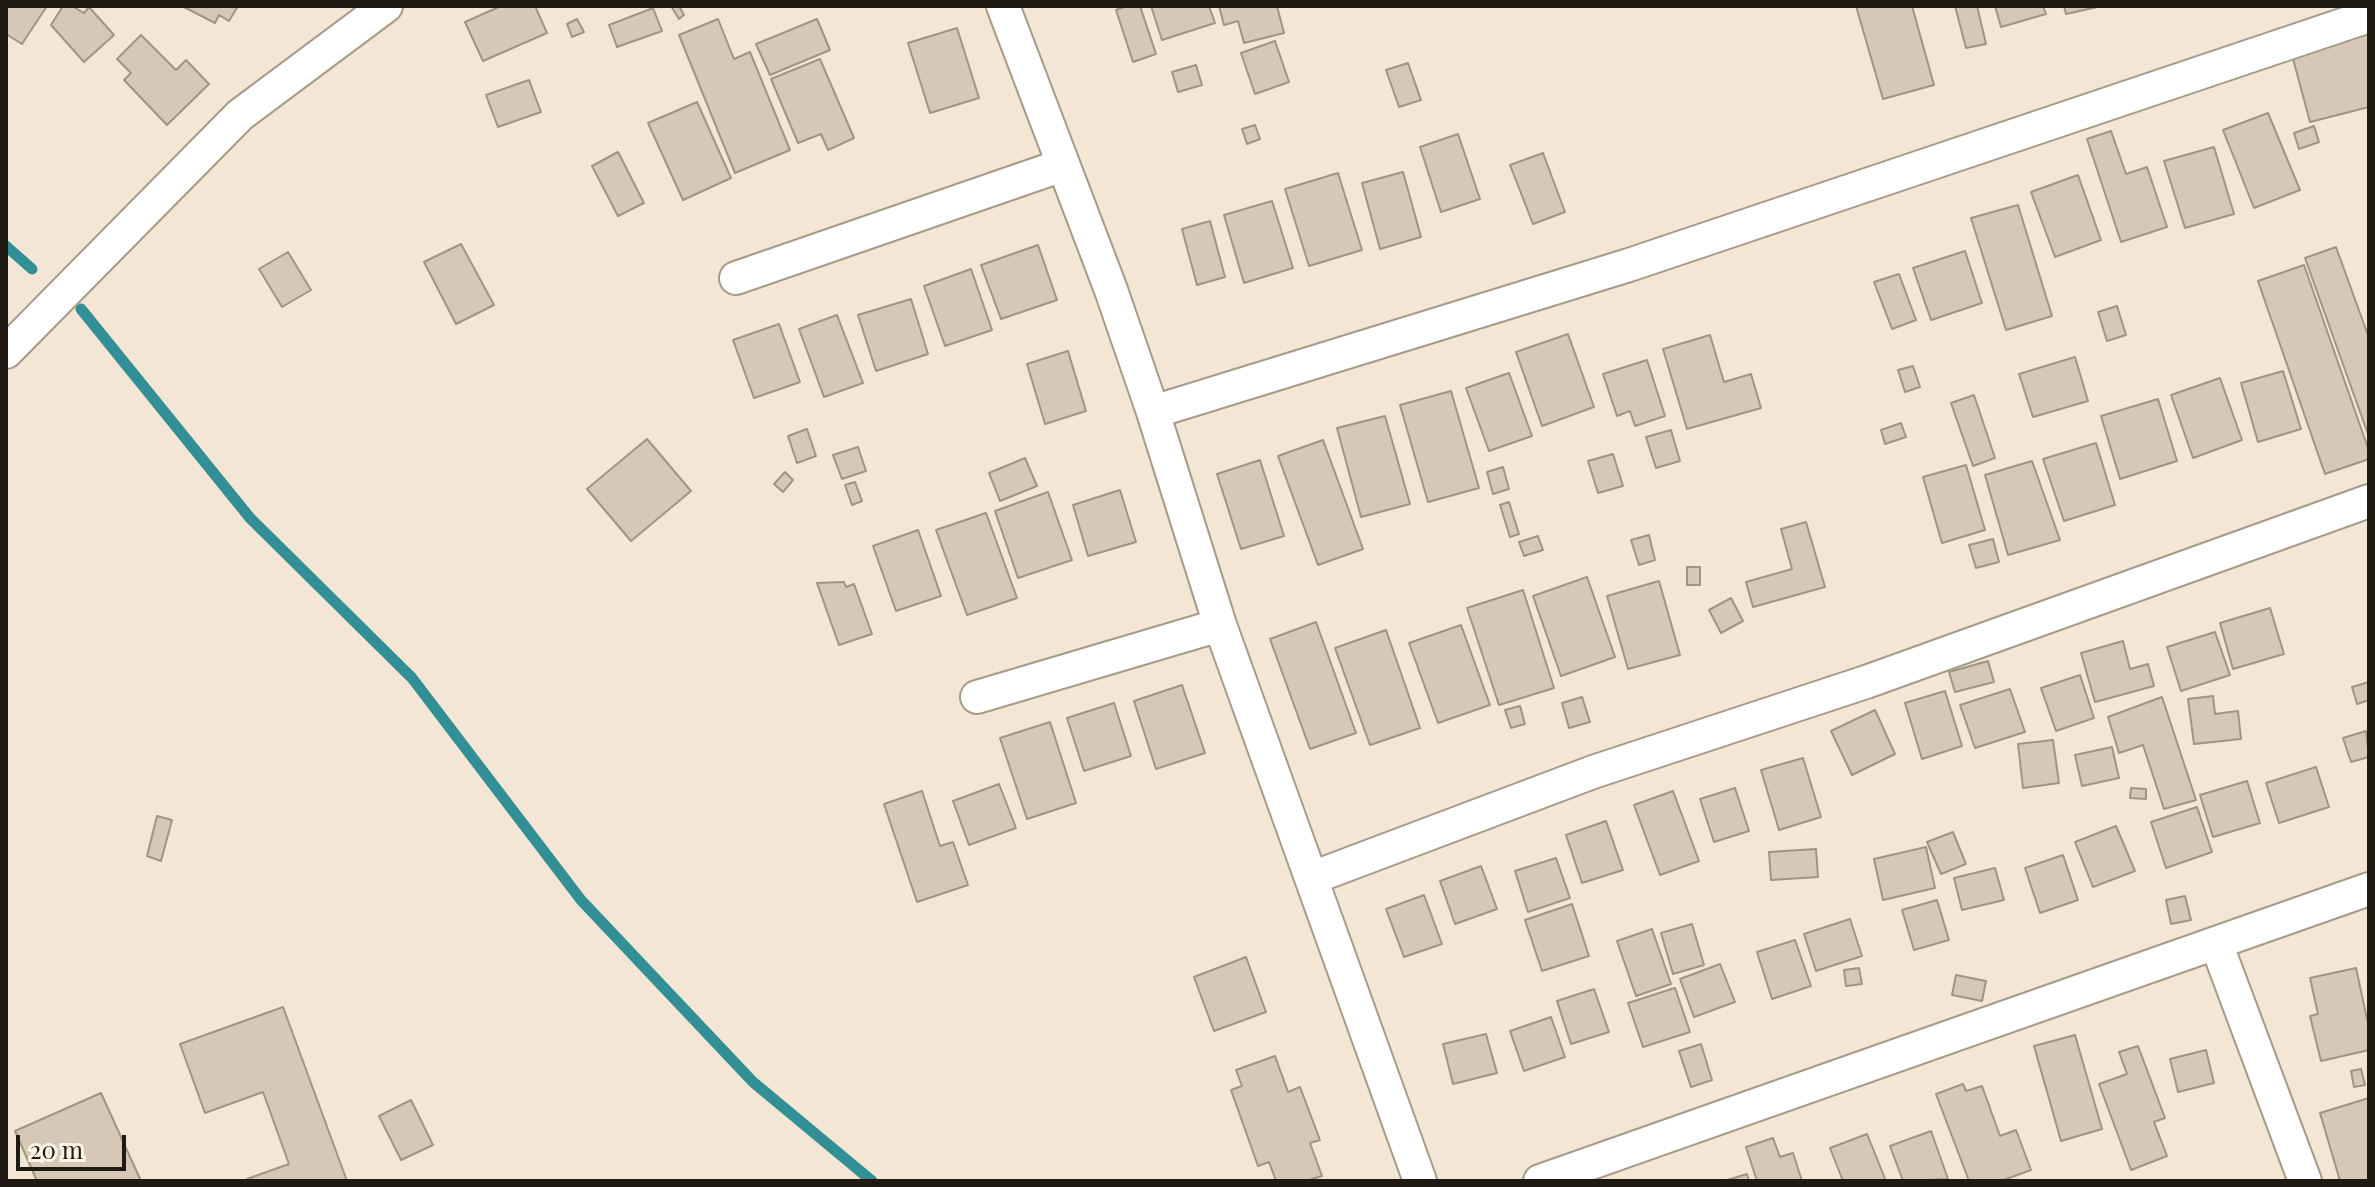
<!DOCTYPE html>
<style>
body{margin:0}
#map{position:relative;width:2375px;height:1187px;overflow:hidden;background:#f3e6d4;font-family:"Playfair Display",serif}
canvas{display:block}
.frame{position:absolute;inset:0;border:8px solid #1f1a14;pointer-events:none}
.scale{position:absolute;left:16px;top:1135px;width:110px;height:36px;box-sizing:border-box;border:4px solid #1f1a14;border-top:0;padding-left:10px;font-size:24px;line-height:28px;white-space:nowrap;color:#1f1a14;-webkit-text-stroke:6px #fef4e5;paint-order:stroke}
</style>
<div id="map">
<canvas width="2375" height="1187"></canvas>
<div class="frame"></div>
<div class="scale">20 m</div>
</div>
<script>
const ctx = document.querySelector('canvas').getContext('2d');
ctx.lineJoin = 'round';
function strokePath(path, color, width, dash) {
  ctx.strokeStyle = color;
  ctx.lineWidth = width;
  ctx.lineCap = dash ? 'butt' : 'round';
  ctx.setLineDash(dash || []);
  ctx.stroke(path);
}
function fillPath(path, color) {
  ctx.fillStyle = color;
  ctx.fill(path, 'evenodd');
}
const stream = new Path2D(`
 M 6,246 L 32,269
 M 81,309 L 250,518 L 412,678 L 581,900 L 753,1082 L 872,1181`);
const building = new Path2D(`
 M 6,6 L 47,6 L 22,44 L 6,34 Z
 M 63,6 L 72,6 L 84,13 L 89,7 L 114,35 L 84,62 L 51,25 Z
 M 182,6 L 238,6 L 229,21 L 219,15 L 215,23 Z
 M 501,6 L 535,6 L 547,33 L 483,61 L 465,22 Z
 M 671,6 L 679,6 L 684,15 L 679,19 Z
 M 1127,6 L 1140,6 L 1156,54 L 1133,62 L 1116,10 Z
 M 1151,6 L 1209,6 L 1215,23 L 1162,40 Z
 M 1219,6 L 1277,6 L 1284,33 L 1244,43 L 1238,21 L 1224,25 Z
 M 1856,6 L 1912,6 L 1934,85 L 1883,99 Z
 M 1955,6 L 1977,6 L 1986,44 L 1966,48 Z
 M 1995,6 L 2043,6 L 2046,14 L 2001,27 Z
 M 2064,6 L 2102,6 L 2066,14 Z
 M 653,8 L 662,31 L 617,47 L 609,25 Z
 M 577,19 L 584,32 L 572,37 L 567,24 Z
 M 718,19 L 734,59 L 750,52 L 790,150 L 735,173 L 679,35 Z
 M 817,19 L 830,50 L 770,75 L 756,44 Z
 M 957,28 L 979,98 L 930,113 L 908,43 Z
 M 2369,34 L 2369,107 L 2310,122 L 2292,55 Z
 M 141,35 L 176,70 L 186,60 L 209,84 L 167,125 L 124,80 L 131,73 L 117,59 Z
 M 1275,41 L 1289,82 L 1255,94 L 1241,53 Z
 M 820,59 L 854,138 L 828,150 L 821,134 L 798,143 L 771,79 Z
 M 1408,63 L 1421,100 L 1399,107 L 1386,70 Z
 M 1196,65 L 1202,85 L 1178,92 L 1172,72 Z
 M 529,80 L 541,112 L 498,127 L 486,95 Z
 M 697,102 L 731,178 L 683,200 L 648,123 Z
 M 2268,113 L 2300,190 L 2254,208 L 2223,130 Z
 M 1255,125 L 1260,139 L 1247,144 L 1242,129 Z
 M 2314,126 L 2319,142 L 2299,149 L 2294,133 Z
 M 2111,131 L 2126,174 L 2147,167 L 2167,227 L 2121,242 L 2087,139 Z
 M 1458,134 L 1480,199 L 1441,212 L 1420,147 Z
 M 2214,147 L 2234,214 L 2185,228 L 2164,161 Z
 M 618,152 L 644,203 L 618,216 L 592,166 Z
 M 1543,153 L 1565,212 L 1533,224 L 1510,165 Z
 M 1403,172 L 1421,237 L 1380,249 L 1362,183 Z
 M 1338,173 L 1362,250 L 1309,266 L 1285,189 Z
 M 2078,175 L 2101,240 L 2055,257 L 2031,192 Z
 M 1272,201 L 1293,268 L 1244,283 L 1224,215 Z
 M 2018,205 L 2052,316 L 2006,330 L 1971,218 Z
 M 1210,221 L 1225,277 L 1197,285 L 1182,229 Z
 M 461,244 L 494,305 L 456,324 L 424,262 Z
 M 1038,245 L 1057,300 L 1001,319 L 981,265 Z
 M 2336,247 L 2369,338 L 2369,437 L 2305,258 Z
 M 1965,251 L 1982,303 L 1931,320 L 1913,268 Z
 M 288,252 L 311,290 L 282,307 L 259,269 Z
 M 2304,265 L 2369,451 L 2369,459 L 2325,474 L 2258,281 Z
 M 971,269 L 992,330 L 945,346 L 924,286 Z
 M 1899,274 L 1916,320 L 1892,329 L 1874,282 Z
 M 911,299 L 928,354 L 876,371 L 858,315 Z
 M 2117,306 L 2126,335 L 2107,341 L 2098,312 Z
 M 837,315 L 863,383 L 824,397 L 799,329 Z
 M 779,324 L 800,382 L 754,398 L 733,340 Z
 M 1568,334 L 1594,407 L 1542,426 L 1516,352 Z
 M 1710,335 L 1724,382 L 1751,374 L 1761,408 L 1687,429 L 1663,349 Z
 M 1068,351 L 1086,411 L 1045,424 L 1027,364 Z
 M 2075,357 L 2088,401 L 2033,417 L 2019,374 Z
 M 1647,360 L 1665,416 L 1635,426 L 1630,411 L 1617,416 L 1603,374 Z
 M 1913,366 L 1920,387 L 1905,392 L 1898,370 Z
 M 2283,371 L 2301,429 L 2258,442 L 2241,383 Z
 M 1509,373 L 1532,436 L 1489,451 L 1466,388 Z
 M 2220,378 L 2242,440 L 2193,458 L 2171,395 Z
 M 1451,391 L 1479,488 L 1428,502 L 1400,405 Z
 M 1974,395 L 1995,458 L 1973,466 L 1951,403 Z
 M 2158,399 L 2177,461 L 2120,479 L 2101,416 Z
 M 1385,416 L 1410,504 L 1361,517 L 1337,428 Z
 M 1901,423 L 1906,437 L 1885,444 L 1881,430 Z
 M 807,429 L 816,456 L 797,463 L 788,436 Z
 M 1671,430 L 1680,461 L 1656,468 L 1646,437 Z
 M 647,439 L 691,491 L 631,541 L 587,489 Z
 M 1323,440 L 1363,549 L 1318,565 L 1278,456 Z
 M 2096,443 L 2115,505 L 2064,521 L 2043,459 Z
 M 858,447 L 866,471 L 842,479 L 833,455 Z
 M 1613,454 L 1623,486 L 1598,493 L 1588,461 Z
 M 1025,458 L 1037,486 L 1000,501 L 989,473 Z
 M 1260,460 L 1284,536 L 1241,549 L 1217,474 Z
 M 2032,461 L 2060,540 L 2008,555 L 1985,475 Z
 M 1966,465 L 1985,530 L 1942,543 L 1923,477 Z
 M 1503,467 L 1509,489 L 1493,494 L 1487,472 Z
 M 785,472 L 793,480 L 783,492 L 774,484 Z
 M 855,482 L 862,501 L 852,505 L 845,485 Z
 M 1120,490 L 1136,542 L 1088,556 L 1073,505 Z
 M 1048,492 L 1072,560 L 1018,578 L 995,511 Z
 M 1509,502 L 1519,534 L 1510,537 L 1500,505 Z
 M 986,513 L 1017,598 L 967,615 L 936,530 Z
 M 1806,522 L 1825,587 L 1753,607 L 1746,582 L 1792,569 L 1781,529 Z
 M 918,530 L 941,596 L 896,611 L 873,546 Z
 M 1649,535 L 1655,560 L 1639,565 L 1631,540 Z
 M 1538,536 L 1543,550 L 1524,556 L 1519,542 Z
 M 1993,539 L 1999,562 L 1976,568 L 1969,545 Z
 M 1687,567 L 1700,567 L 1700,585 L 1687,585 Z
 M 1587,577 L 1615,657 L 1561,676 L 1533,596 Z
 M 1659,581 L 1680,655 L 1628,669 L 1607,596 Z
 M 844,582 L 846,587 L 854,584 L 872,634 L 839,645 L 817,583 Z
 M 1523,590 L 1554,688 L 1499,705 L 1467,608 Z
 M 1731,598 L 1743,621 L 1721,633 L 1709,610 Z
 M 2270,608 L 2284,654 L 2233,669 L 2220,623 Z
 M 1316,622 L 1356,733 L 1310,749 L 1270,639 Z
 M 1461,625 L 1490,705 L 1438,723 L 1409,643 Z
 M 1386,630 L 1420,728 L 1370,745 L 1335,648 Z
 M 2215,632 L 2230,675 L 2181,691 L 2167,647 Z
 M 2123,641 L 2130,669 L 2148,664 L 2154,686 L 2095,702 L 2081,653 Z
 M 1988,661 L 1994,682 L 1955,692 L 1949,672 Z
 M 2080,675 L 2094,718 L 2056,731 L 2041,688 Z
 M 2369,682 L 2369,700 L 2357,704 L 2352,687 Z
 M 1182,685 L 1205,753 L 1156,769 L 1134,701 Z
 M 2010,689 L 2025,732 L 1975,748 L 1960,705 Z
 M 1945,691 L 1962,746 L 1922,759 L 1905,703 Z
 M 2213,696 L 2215,714 L 2238,711 L 2241,739 L 2194,744 L 2188,699 Z
 M 1582,697 L 1590,722 L 1569,728 L 1562,703 Z
 M 2162,697 L 2196,800 L 2164,809 L 2143,745 L 2119,753 L 2108,717 Z
 M 1114,703 L 1131,756 L 1084,771 L 1067,718 Z
 M 1520,706 L 1525,724 L 1511,728 L 1505,710 Z
 M 1875,710 L 1895,754 L 1852,775 L 1831,731 Z
 M 1050,722 L 1076,803 L 1027,819 L 1000,738 Z
 M 2366,731 L 2369,757 L 2351,762 L 2343,738 Z
 M 2053,740 L 2059,783 L 2023,788 L 2018,744 Z
 M 2112,747 L 2119,778 L 2082,786 L 2075,755 Z
 M 1803,758 L 1821,817 L 1779,830 L 1761,770 Z
 M 2316,767 L 2329,807 L 2279,823 L 2266,783 Z
 M 2247,781 L 2260,823 L 2213,837 L 2200,795 Z
 M 999,784 L 1016,828 L 969,845 L 953,801 Z
 M 1735,788 L 1749,831 L 1714,842 L 1700,799 Z
 M 2131,788 L 2146,789 L 2146,799 L 2130,798 Z
 M 922,791 L 940,846 L 953,842 L 968,885 L 917,902 L 884,804 Z
 M 1673,791 L 1699,861 L 1660,875 L 1634,805 Z
 M 2197,807 L 2212,852 L 2166,868 L 2151,822 Z
 M 157,816 L 172,820 L 161,861 L 147,856 Z
 M 1606,821 L 1623,870 L 1582,883 L 1566,835 Z
 M 2116,826 L 2135,871 L 2093,887 L 2075,842 Z
 M 1953,832 L 1966,864 L 1941,874 L 1927,842 Z
 M 1926,847 L 1935,888 L 1883,900 L 1874,859 Z
 M 1816,849 L 1818,877 L 1771,880 L 1769,852 Z
 M 2063,855 L 2078,900 L 2040,913 L 2025,868 Z
 M 1556,858 L 1570,898 L 1528,912 L 1515,871 Z
 M 1481,866 L 1497,909 L 1455,924 L 1440,881 Z
 M 1995,868 L 2004,900 L 1962,910 L 1954,878 Z
 M 1424,895 L 1442,944 L 1404,957 L 1386,909 Z
 M 2185,896 L 2191,920 L 2171,924 L 2166,900 Z
 M 1937,900 L 1949,940 L 1914,950 L 1902,910 Z
 M 1572,904 L 1589,956 L 1542,971 L 1525,920 Z
 M 1850,919 L 1862,956 L 1816,971 L 1804,934 Z
 M 1692,924 L 1704,965 L 1673,974 L 1661,933 Z
 M 1652,929 L 1671,984 L 1636,996 L 1617,941 Z
 M 1795,940 L 1811,986 L 1772,999 L 1757,952 Z
 M 1246,957 L 1266,1012 L 1214,1031 L 1194,977 Z
 M 1720,964 L 1735,1002 L 1694,1017 L 1680,979 Z
 M 1859,968 L 1862,984 L 1846,986 L 1844,970 Z
 M 2356,968 L 2369,1028 L 2369,1050 L 2321,1061 L 2310,1016 L 2318,1014 L 2310,978 Z
 M 1956,975 L 1986,981 L 1982,1001 L 1952,995 Z
 M 1675,988 L 1690,1032 L 1643,1047 L 1628,1003 Z
 M 1594,989 L 1609,1032 L 1571,1044 L 1557,1001 Z
 M 283,1007 L 347,1181 L 248,1181 L 247,1179 L 289,1164 L 263,1092 L 205,1113 L 180,1044 Z
 M 1551,1017 L 1565,1057 L 1524,1071 L 1510,1031 Z
 M 1486,1034 L 1497,1073 L 1453,1084 L 1443,1044 Z
 M 2075,1035 L 2102,1129 L 2061,1141 L 2034,1046 Z
 M 1701,1044 L 1712,1080 L 1691,1087 L 1679,1051 Z
 M 2138,1046 L 2165,1118 L 2154,1122 L 2167,1156 L 2131,1170 L 2099,1084 L 2127,1074 L 2119,1052 Z
 M 2206,1050 L 2214,1083 L 2178,1092 L 2170,1059 Z
 M 1275,1056 L 1288,1092 L 1300,1087 L 1320,1140 L 1310,1143 L 1322,1176 L 1306,1181 L 1276,1181 L 1269,1162 L 1258,1166 L 1231,1090 L 1242,1086 L 1236,1070 Z
 M 2361,1069 L 2365,1085 L 2354,1087 L 2351,1071 Z
 M 1963,1084 L 1966,1091 L 1982,1086 L 2000,1136 L 2016,1130 L 2031,1170 L 2001,1181 L 1969,1181 L 1936,1094 Z
 M 101,1093 L 141,1181 L 37,1181 L 15,1131 Z
 M 2369,1098 L 2369,1181 L 2340,1181 L 2320,1113 Z
 M 411,1100 L 433,1145 L 401,1160 L 379,1116 Z
 M 1931,1131 L 1948,1179 L 1903,1181 L 1890,1146 Z
 M 1867,1134 L 1886,1181 L 1843,1181 L 1830,1148 Z
 M 1773,1138 L 1780,1157 L 1793,1153 L 1802,1181 L 1757,1181 L 1746,1147 Z
 M 1747,1174 L 1749,1181 L 1724,1181 Z`);
const street = new Path2D(`
 M 1003,6 L 1111,290 L 1153,412 L 1220,625 L 1420,1181
 M 736,278 L 1063,165
 M 6,352 L 240,115 L 386,6
 M 1153,412 L 1629,265 L 2369,16
 M 977,697 L 1220,625
 M 1312,878 L 1593,772 L 1866,682 L 2369,501
 M 2216,943 L 2305,1181
 M 1540,1181 L 2369,889`);
strokePath(stream, '#338f96', 11);
fillPath(building, '#d5c8b6');
strokePath(building, '#a09483', 2);
strokePath(street, '#a69a89', 36);
strokePath(street, '#fff', 32);
</script>
